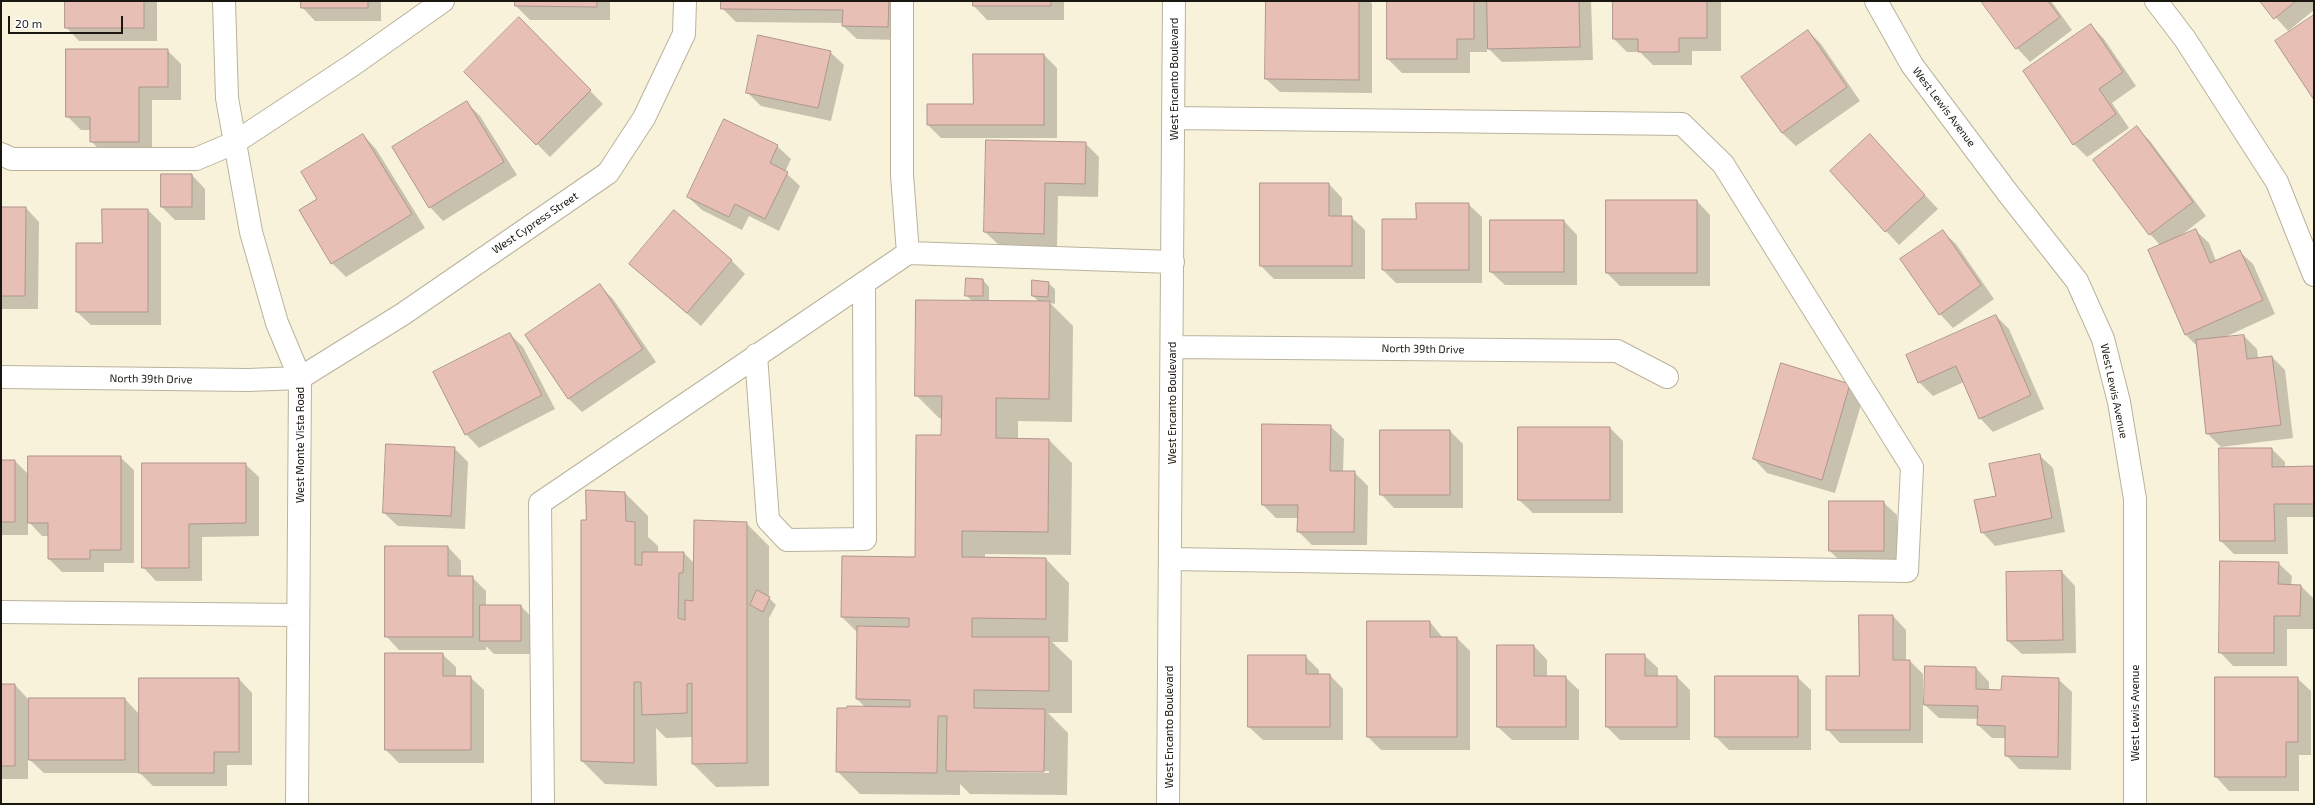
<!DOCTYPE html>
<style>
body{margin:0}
#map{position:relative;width:2315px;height:805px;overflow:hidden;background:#f9f2da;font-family:"Exo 2",sans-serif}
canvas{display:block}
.frame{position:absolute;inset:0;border:2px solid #19170f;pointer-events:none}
.scale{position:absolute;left:8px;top:16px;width:115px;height:18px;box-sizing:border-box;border:2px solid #19170f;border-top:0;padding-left:5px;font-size:12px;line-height:14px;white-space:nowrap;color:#19170f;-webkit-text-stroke:3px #fff;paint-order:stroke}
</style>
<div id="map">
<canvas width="2315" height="805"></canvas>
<div class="frame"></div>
<div class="scale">20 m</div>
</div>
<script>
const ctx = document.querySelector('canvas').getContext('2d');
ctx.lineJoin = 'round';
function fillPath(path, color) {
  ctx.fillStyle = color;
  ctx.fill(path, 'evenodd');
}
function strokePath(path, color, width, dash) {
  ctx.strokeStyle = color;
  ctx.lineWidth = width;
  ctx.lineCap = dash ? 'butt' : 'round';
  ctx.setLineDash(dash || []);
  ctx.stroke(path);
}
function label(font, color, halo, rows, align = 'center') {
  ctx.font = font + ' "Exo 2",sans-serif';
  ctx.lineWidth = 3.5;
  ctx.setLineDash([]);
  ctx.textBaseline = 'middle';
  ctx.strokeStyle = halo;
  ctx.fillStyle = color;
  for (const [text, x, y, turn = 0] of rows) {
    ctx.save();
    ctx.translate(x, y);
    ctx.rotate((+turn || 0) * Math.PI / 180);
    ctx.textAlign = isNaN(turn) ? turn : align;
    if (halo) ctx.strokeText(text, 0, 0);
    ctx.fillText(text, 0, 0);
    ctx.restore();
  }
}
const shadow = new Path2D(`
 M 66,1 L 157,1 L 157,41 L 79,41 L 66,27 Z
 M 302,1 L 381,1 L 381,21 L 315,21 L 302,7 Z
 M 516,1 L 610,1 L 610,20 L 530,20 L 516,6 Z
 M 722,1 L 902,1 L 901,40 L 857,39 L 843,26 L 844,23 L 736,22 L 722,8 Z
 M 974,1 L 1064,1 L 1064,20 L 987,20 L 974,6 Z
 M 1267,1 L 1370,1 L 1372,4 L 1372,93 L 1280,92 L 1266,79 Z
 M 1388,1 L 1591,1 L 1593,60 L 1502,62 L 1487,47 L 1487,52 L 1470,52 L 1470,73 L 1402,73 L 1388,59 Z
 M 1614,1 L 1721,1 L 1721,51 L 1692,51 L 1692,65 L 1653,65 L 1640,52 L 1627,52 L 1614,39 Z
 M 1983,1 L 2051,1 L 2072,30 L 2030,62 L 2017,48 Z
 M 2261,1 L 2314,1 L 2314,10 L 2288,31 Z
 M 519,19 L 603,104 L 550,157 L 465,72 Z
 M 2091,25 L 2104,39 L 2136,86 L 2112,103 L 2129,128 L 2087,157 L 2074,144 Z
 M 1808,31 L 1821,44 L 1860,101 L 1796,146 L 1782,133 Z
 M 167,50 L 181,64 L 181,100 L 152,100 L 152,156 L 105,156 L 92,142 L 92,130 L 81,130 L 67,116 Z
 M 830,52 L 844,65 L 831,121 L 761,106 L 747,92 Z
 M 1044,55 L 1057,68 L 1057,138 L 941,138 L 928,125 L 974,105 Z
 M 467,103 L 480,116 L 517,175 L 443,221 L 430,207 Z
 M 2137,128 L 2150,141 L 2206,216 L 2179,237 L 2195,230 L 2209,243 L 2216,261 L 2239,251 L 2253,264 L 2275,314 L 2223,338 L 2244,336 L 2257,349 L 2258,358 L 2272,357 L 2285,370 L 2293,438 L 2221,447 L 2207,433 L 2197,346 L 2186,335 L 2149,250 L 2160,245 L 2150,234 Z
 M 363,135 L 376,149 L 425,228 L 346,277 L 332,263 L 300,211 L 319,200 Z
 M 1870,136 L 1938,209 L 1899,245 L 1886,231 Z
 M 1085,143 L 1099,157 L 1098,197 L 1058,196 L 1057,247 L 999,245 L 985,232 Z
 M 777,146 L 791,159 L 785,172 L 800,186 L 779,231 L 749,216 L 742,230 L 702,210 L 688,197 Z
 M 192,175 L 205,189 L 205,220 L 175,220 L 162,207 Z
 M 1329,184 L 1342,198 L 1342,217 L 1351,217 L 1365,230 L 1365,279 L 1274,279 L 1261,266 Z
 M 1697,201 L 1710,215 L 1710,286 L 1620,286 L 1607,273 Z
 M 1468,204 L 1482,217 L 1482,283 L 1396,283 L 1383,270 L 1383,220 L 1417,220 Z
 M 1,208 L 26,208 L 39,222 L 38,309 L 1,309 Z
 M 148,210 L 161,223 L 161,325 L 91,325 L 77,312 Z
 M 1564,221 L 1577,235 L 1577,285 L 1505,285 L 1491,272 Z
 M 1942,231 L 1956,244 L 1994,299 L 1953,328 L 1940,314 Z
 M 731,260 L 745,274 L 701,326 L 630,264 Z
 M 983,280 L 989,287 L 989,302 L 1039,302 L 1033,296 L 1048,283 L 1055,289 L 1055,304 L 1050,303 L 1073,326 L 1072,422 L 1018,421 L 1018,439 L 1049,440 L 1072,463 L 1071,555 L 985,554 L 985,559 L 1046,559 L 1069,583 L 1068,642 L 1052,642 L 1072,661 L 1072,713 L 1048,713 L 1068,733 L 1067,795 L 970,794 L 960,784 L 960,795 L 860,794 L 837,771 L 865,707 L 857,699 L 857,632 L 842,617 L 916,558 L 942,436 L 943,419 L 939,418 L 916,395 L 973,302 L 966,295 ZM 969,770 L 1049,771 L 1049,773 L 969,772 Z
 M 600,286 L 613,299 L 656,362 L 582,412 L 569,399 L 526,336 Z
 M 1996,316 L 2009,329 L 2044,409 L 1993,432 L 1980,418 L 1964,382 L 1933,396 L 1919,382 Z
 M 510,334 L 523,347 L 555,409 L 479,448 L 466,434 Z
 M 1849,385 L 1863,398 L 1835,493 L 1767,473 L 1754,459 Z
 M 1330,426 L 1344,439 L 1343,472 L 1354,472 L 1368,486 L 1367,545 L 1312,545 L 1298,531 L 1299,518 L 1276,518 L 1263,505 Z
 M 1610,428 L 1623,441 L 1623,513 L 1533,513 L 1519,500 Z
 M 1450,431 L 1463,444 L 1463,508 L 1394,508 L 1381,494 Z
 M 454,448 L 468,462 L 465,529 L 398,526 L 384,513 Z
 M 2272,449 L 2285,462 L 2285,468 L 2314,468 L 2314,517 L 2287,517 L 2288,554 L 2234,554 L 2221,541 Z
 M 2039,455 L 2053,468 L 2065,532 L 1995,546 L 1982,532 L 1997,497 Z
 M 120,457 L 134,470 L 134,563 L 104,563 L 104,572 L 62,572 L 49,559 L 49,536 L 42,536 L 28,521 L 28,535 L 1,535 L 1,461 L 15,461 L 29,475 Z
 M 245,464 L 259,477 L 259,536 L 202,537 L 202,581 L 156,581 L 143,567 Z
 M 625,493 L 648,516 L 648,537 L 658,546 L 658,553 L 684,553 L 695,564 L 746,523 L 769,546 L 769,598 L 776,605 L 769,618 L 769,786 L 716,787 L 693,764 L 693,737 L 666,738 L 656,728 L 657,786 L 605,784 L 582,761 L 587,521 Z
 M 1883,502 L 1897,515 L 1897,564 L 1843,564 L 1830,551 Z
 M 448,547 L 461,561 L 461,577 L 472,577 L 486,591 L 486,606 L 521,606 L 534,620 L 534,654 L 494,654 L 486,646 L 486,650 L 399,650 L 386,636 Z
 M 2278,563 L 2292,576 L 2291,586 L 2301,586 L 2314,599 L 2313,629 L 2287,629 L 2287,666 L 2233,666 L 2220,652 Z
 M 2062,572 L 2075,586 L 2076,653 L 2022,654 L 2008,641 L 2007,573 Z
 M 1893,616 L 1906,630 L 1906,661 L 1910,661 L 1923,674 L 1923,743 L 1840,743 L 1827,729 L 1860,677 Z
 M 1430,622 L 1443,638 L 1457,638 L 1470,651 L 1470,750 L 1381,750 L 1368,737 Z
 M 1534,646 L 1547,660 L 1547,677 L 1565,677 L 1579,690 L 1579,740 L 1512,740 L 1498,727 Z
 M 442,654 L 456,667 L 456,677 L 470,677 L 484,690 L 484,763 L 399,763 L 386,750 Z
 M 1644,655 L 1658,668 L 1658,677 L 1677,677 L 1690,690 L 1690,740 L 1620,740 L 1607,727 Z
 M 1305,656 L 1319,670 L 1319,675 L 1330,675 L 1343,689 L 1343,740 L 1263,740 L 1249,727 Z
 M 1926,667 L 1976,668 L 1989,682 L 1989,690 L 2002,691 L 2058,679 L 2072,692 L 2071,770 L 2019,769 L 2006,755 L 2006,738 L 1992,738 L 1978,725 L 1978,719 L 1939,718 L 1925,705 Z
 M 1797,677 L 1811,690 L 1811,750 L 1729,750 L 1716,737 Z
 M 2216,678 L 2297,678 L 2311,691 L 2311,755 L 2299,755 L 2299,791 L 2229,791 L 2216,777 Z
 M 239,679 L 252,693 L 252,765 L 227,765 L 227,786 L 153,786 L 140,773 Z
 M 1,685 L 15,685 L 28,699 L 28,779 L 1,779 Z
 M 125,699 L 138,713 L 138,773 L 44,773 L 30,760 Z`);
const building = new Path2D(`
 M 65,1 L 144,1 L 144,28 L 65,28 Z
 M 301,1 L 368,1 L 368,8 L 301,8 Z
 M 515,1 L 597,1 L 597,7 L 515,6 Z
 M 721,1 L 889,1 L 888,27 L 842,26 L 843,10 L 721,9 Z
 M 973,1 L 1051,1 L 1051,6 L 973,6 Z
 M 1266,1 L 1359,1 L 1359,80 L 1265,79 Z
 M 1387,1 L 1474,1 L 1474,39 L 1457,39 L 1457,59 L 1387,59 Z
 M 1487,1 L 1579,1 L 1580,47 L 1488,49 Z
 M 1613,1 L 1707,1 L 1707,38 L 1679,38 L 1679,52 L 1638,52 L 1638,39 L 1613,39 Z
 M 1981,1 L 2048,1 L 2060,17 L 2016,49 Z
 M 2260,1 L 2296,1 L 2274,19 Z
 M 2314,15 L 2314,100 L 2275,41 Z
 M 519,17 L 591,90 L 536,145 L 464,72 Z
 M 2091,24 L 2123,72 L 2099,89 L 2116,114 L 2073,145 L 2023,71 Z
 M 1808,30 L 1847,87 L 1782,133 L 1741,77 Z
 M 758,35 L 831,51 L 818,108 L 746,93 Z
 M 66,49 L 168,49 L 168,87 L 139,87 L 139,142 L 90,142 L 90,117 L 66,117 Z
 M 973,54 L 1044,54 L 1044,125 L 927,125 L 927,104 L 973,104 Z
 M 467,101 L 504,162 L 429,208 L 392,147 Z
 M 724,119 L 778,145 L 770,163 L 788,172 L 765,219 L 735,204 L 729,217 L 687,197 Z
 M 2137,126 L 2193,202 L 2149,235 L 2093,160 Z
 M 363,134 L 412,214 L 331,264 L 299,210 L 317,199 L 301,172 Z
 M 1870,134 L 1925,195 L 1885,232 L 1830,171 Z
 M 986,140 L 1086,142 L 1085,184 L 1045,183 L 1044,234 L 984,232 Z
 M 161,174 L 192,174 L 192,207 L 161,207 Z
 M 1260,183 L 1329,183 L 1329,216 L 1352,216 L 1352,266 L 1260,266 Z
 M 1606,200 L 1697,200 L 1697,273 L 1606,273 Z
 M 1416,203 L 1469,203 L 1469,270 L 1382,270 L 1382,219 L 1416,219 Z
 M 1,207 L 26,207 L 25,296 L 1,296 Z
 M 102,209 L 148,209 L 148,312 L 76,312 L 76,243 L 102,243 Z
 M 674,210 L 732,260 L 687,313 L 629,264 Z
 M 1490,220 L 1564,220 L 1564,272 L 1490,272 Z
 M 2196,229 L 2210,263 L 2240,250 L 2263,300 L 2185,335 L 2148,250 Z
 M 1943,230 L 1981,285 L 1939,315 L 1900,259 Z
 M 966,278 L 983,279 L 983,296 L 965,296 Z
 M 1032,280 L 1049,282 L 1048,297 L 1032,296 Z
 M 600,284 L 643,349 L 568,399 L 525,335 Z
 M 916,300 L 1050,301 L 1049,399 L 996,398 L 996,438 L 1049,439 L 1048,532 L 962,531 L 962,557 L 1046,558 L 1046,619 L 972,618 L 972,637 L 1049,637 L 1049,691 L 974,690 L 974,708 L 1045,709 L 1044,772 L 946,771 L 947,716 L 938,716 L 937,773 L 836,772 L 837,708 L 847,708 L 847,706 L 910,707 L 910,700 L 856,699 L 857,626 L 909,627 L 909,618 L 841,617 L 842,556 L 915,557 L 916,435 L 941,435 L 942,396 L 915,396 Z
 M 1996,315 L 2031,395 L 1979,419 L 1956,366 L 1918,383 L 1906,355 Z
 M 510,333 L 542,395 L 465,435 L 433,372 Z
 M 2244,335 L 2247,359 L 2272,356 L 2281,425 L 2206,434 L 2196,340 Z
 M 1781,363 L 1850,384 L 1822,480 L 1753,459 Z
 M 1262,424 L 1331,425 L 1330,471 L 1355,471 L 1354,532 L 1297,532 L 1298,505 L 1262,505 Z
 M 1518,427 L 1610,427 L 1610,500 L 1518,500 Z
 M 1380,430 L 1450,430 L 1450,495 L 1380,495 Z
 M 386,444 L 455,447 L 451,516 L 383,513 Z
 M 2219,448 L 2272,448 L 2272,467 L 2314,466 L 2314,504 L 2274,504 L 2275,541 L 2220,541 Z
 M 2040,454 L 2052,518 L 1981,533 L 1974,500 L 1996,496 L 1989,464 Z
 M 28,456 L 121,456 L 121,550 L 90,550 L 90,559 L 48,559 L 48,523 L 28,523 Z
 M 1,460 L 15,460 L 15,522 L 1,522 Z
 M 142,463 L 246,463 L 246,523 L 189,524 L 189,568 L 142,568 Z
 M 586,490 L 625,492 L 626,521 L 635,522 L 635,565 L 642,565 L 642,552 L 684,552 L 683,573 L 679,573 L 678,618 L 685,620 L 685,600 L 693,601 L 694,520 L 747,522 L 747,763 L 692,764 L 692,683 L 687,684 L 687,713 L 642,715 L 641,682 L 634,682 L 634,763 L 581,761 L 581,520 L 586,520 Z
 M 1829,501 L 1884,501 L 1884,551 L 1829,551 Z
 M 385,546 L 448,546 L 448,576 L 473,576 L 473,637 L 385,637 Z
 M 2220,561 L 2279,562 L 2278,584 L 2301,585 L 2300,616 L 2274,616 L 2274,653 L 2219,653 Z
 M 2062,571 L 2063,640 L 2007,641 L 2006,572 Z
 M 757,590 L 770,597 L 763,612 L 750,605 Z
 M 480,605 L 521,605 L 521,641 L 480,641 Z
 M 1859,615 L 1893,615 L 1893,660 L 1910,660 L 1910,730 L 1826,730 L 1826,676 L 1859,676 Z
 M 1367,621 L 1430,621 L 1430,637 L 1457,637 L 1457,737 L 1367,737 Z
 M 1497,645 L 1534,645 L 1534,676 L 1566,676 L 1566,727 L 1497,727 Z
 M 385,653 L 443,653 L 443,676 L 471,676 L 471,750 L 385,750 Z
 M 1606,654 L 1645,654 L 1645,676 L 1677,676 L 1677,727 L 1606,727 Z
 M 1248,655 L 1306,655 L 1306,674 L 1330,674 L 1330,727 L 1248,727 Z
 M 1925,666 L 1976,667 L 1976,689 L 2001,690 L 2002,676 L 2059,678 L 2058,757 L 2005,756 L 2005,726 L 1977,725 L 1978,706 L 1924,705 Z
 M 1715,676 L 1798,676 L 1798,737 L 1715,737 Z
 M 2215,677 L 2298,677 L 2298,742 L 2286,742 L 2286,777 L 2215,777 Z
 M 139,678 L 239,678 L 239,752 L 214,752 L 214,773 L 139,773 Z
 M 1,684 L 15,684 L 15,766 L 1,766 Z
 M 29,698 L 125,698 L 125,760 L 29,760 Z`);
const minor = new Path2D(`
 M 224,1 L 227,98 L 251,232 L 277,323 L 300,378 L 297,804
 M 1876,1 L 1912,65 L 2007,192 L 2077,281 L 2103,339 L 2119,402 L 2135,499 L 2135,804
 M 2156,1 L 2185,39 L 2277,182 L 2314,275
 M 1,154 L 12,159 L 196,159 L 234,143 L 351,66 L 443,1
 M 908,253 L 1173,262
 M 1172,347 L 1617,351 L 1667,377
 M 756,355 L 768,520 L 787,540 L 865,539 L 864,283
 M 1,377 L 248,380 L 300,378 L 403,314 L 608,173 L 644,118 L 684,34 L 685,1
 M 1171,559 L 1907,571 L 1912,467 L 1723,164 L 1682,124 L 1173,118
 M 1,612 L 298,615
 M 543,804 L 540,503 L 908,253 L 902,175 L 902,1
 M 1168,804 L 1174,1`);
const streetNames = [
 ["West Encanto Boulevard",1174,79,-90],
 ["West Lewis Avenue",1944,107,53],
 ["West Cypress Street",535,223,-34],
 ["North 39th Drive",1423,349,1],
 ["North 39th Drive",151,379,1],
 ["West Lewis Avenue",2114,391,78],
 ["West Encanto Boulevard",1172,403,-90],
 ["West Monte Vista Road",300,445,-90],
 ["West Lewis Avenue",2135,713,-90],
 ["West Encanto Boulevard",1169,727,-90]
];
fillPath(shadow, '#0003');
fillPath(building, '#e7bfb4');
strokePath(building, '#ae958e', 1);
strokePath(minor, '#b9b39c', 24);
strokePath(minor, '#fff', 22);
label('11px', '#19170f', '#fff', streetNames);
</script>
